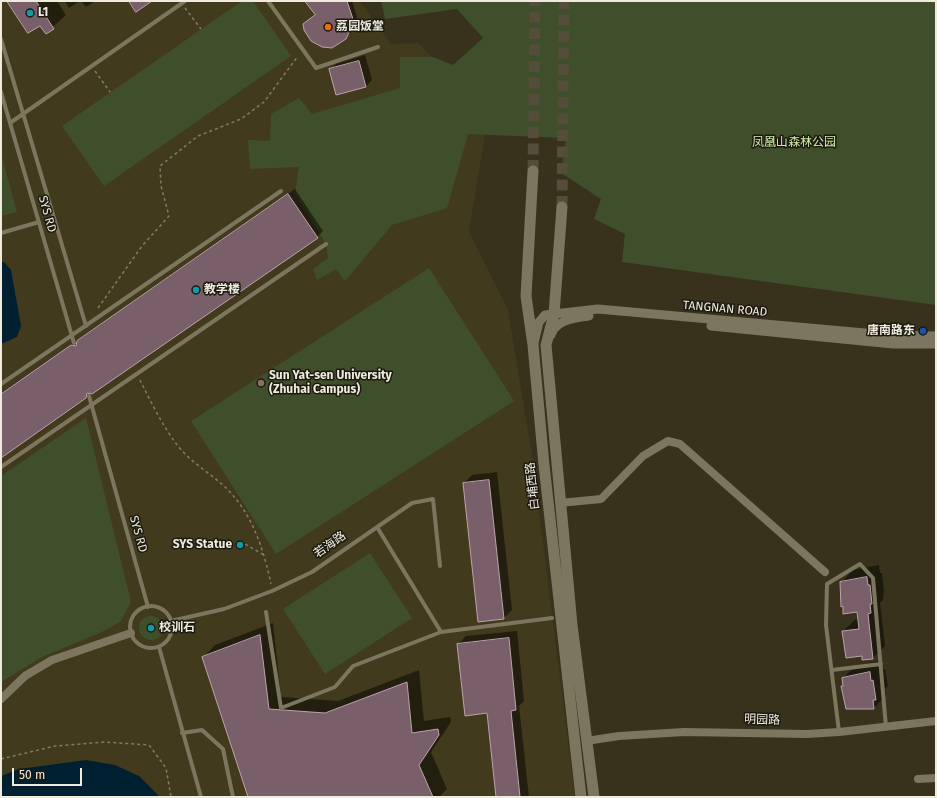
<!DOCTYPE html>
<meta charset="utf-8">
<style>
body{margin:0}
#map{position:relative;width:937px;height:798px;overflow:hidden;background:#38311c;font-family:"Fira Sans",sans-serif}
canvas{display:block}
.frame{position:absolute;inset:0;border:2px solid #eeebdd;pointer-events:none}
.scale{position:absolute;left:12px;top:768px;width:70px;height:18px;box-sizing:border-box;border:2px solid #eeebdd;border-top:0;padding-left:5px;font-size:12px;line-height:14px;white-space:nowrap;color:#eeebdd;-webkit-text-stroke:3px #1c1910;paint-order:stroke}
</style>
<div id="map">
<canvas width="937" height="798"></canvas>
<div class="frame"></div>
<div class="scale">50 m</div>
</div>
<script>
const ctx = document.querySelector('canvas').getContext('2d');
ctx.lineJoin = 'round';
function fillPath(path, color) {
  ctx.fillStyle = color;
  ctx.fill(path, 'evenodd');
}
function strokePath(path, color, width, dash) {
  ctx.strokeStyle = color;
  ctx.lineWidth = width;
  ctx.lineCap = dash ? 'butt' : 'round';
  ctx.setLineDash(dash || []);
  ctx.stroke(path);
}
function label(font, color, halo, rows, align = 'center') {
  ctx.font = font + ' "Fira Sans","Noto Sans SC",sans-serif';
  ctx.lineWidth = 3;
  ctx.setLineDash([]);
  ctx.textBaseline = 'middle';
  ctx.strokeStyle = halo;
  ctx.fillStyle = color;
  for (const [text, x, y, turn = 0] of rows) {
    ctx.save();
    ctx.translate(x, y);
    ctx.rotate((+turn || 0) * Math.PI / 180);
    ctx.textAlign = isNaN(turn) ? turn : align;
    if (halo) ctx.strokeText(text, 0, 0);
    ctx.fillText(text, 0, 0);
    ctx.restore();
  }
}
const built = new Path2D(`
 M 1,1 L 360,1 L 391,44 L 418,43 L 488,117 L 469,232 L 508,310 L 532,456 L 575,797 L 1,797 Z`);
const green = new Path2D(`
 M 242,1 L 253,1 L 291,56 L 104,186 L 62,126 Z
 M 381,1 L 936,1 L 936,305 L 622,262 L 625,234 L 594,219 L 601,199 L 561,173 L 566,138 L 468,134 L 447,208 L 392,225 L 345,281 L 336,269 L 317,280 L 313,269 L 328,258 L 326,244 L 295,193 L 299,167 L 250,169 L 248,140 L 270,141 L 271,114 L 299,98 L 312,114 L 400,88 L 400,57 L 433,57 L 453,65 L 483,38 L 457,9 L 385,19 Z
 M 1,154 L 17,212 L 1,216 Z
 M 429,268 L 514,401 L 276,554 L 191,421 Z
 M 86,418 L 131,602 L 121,621 L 106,630 L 40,658 L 1,682 L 1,476 Z
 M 370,553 L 412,618 L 325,674 L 283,609 Z
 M139 628a12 12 0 1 1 24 0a12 12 0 1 1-24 0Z`);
const water = new Path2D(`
 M 1,261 L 5,263 L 11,270 L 21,326 L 17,337 L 1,344 Z
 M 86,760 L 115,765 L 139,776 L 160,797 L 1,797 L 1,776 L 19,769 Z`);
const shadow = new Path2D(`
 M 8,1 L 57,1 L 66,15 L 46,33 L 40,24 Z
 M 65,1 L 80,1 L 69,8 Z
 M 81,1 L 95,1 L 86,7 Z
 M 306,1 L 352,1 L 357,17 L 349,34 L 345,39 L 316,15 Z
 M 365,55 L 372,80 L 366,86 L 330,70 L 336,64 Z
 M 295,189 L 323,231 L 317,237 L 1,457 L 1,393 Z
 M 497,472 L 512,610 L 504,618 L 464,483 L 472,475 Z
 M 879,565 L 880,573 L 882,573 L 884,591 L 883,600 L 880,603 L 885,646 L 873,658 L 863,655 L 843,631 L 856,619 L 858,619 L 858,611 L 841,583 L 853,570 Z
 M 273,623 L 281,697 L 338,701 L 419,670 L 424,721 L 450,717 L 451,722 L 431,752 L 447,789 L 439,797 L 249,797 L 203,658 L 215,645 Z
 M 517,631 L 524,701 L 519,706 L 529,797 L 497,797 L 488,712 L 458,644 L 466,636 Z
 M 882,660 L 883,669 L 885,669 L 888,686 L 885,689 L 886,695 L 874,708 L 863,709 L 842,686 L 844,685 L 843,678 L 856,666 Z`);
const building = new Path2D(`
 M 7,1 L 36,1 L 54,29 L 46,34 L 40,26 L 28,33 Z
 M 129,1 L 152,1 L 136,12 Z
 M 305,1 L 347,1 L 354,22 L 346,39 L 332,48 L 322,47 L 311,41 L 304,30 L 303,24 L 315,15 Z
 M 359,61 L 366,87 L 336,95 L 329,69 Z
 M 288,194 L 318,238 L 92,394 L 87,393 L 86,398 L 1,458 L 1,394 L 71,345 L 76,346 L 77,341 Z
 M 489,480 L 504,619 L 478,622 L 463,483 Z
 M 867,577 L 868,585 L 870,585 L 872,604 L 870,604 L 871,613 L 868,614 L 873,659 L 862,660 L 862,656 L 846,658 L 842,631 L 859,629 L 857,612 L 843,614 L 843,606 L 841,607 L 840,582 Z
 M 260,635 L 269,709 L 325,713 L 407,682 L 412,733 L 438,729 L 439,735 L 419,765 L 433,797 L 248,797 L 202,657 Z
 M 509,638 L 516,710 L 511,711 L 520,797 L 496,797 L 487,713 L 465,716 L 457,644 Z
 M 870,672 L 871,681 L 873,680 L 876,700 L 873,700 L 874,709 L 846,709 L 841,686 L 843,686 L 842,678 Z`);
const secondaryTunnel = new Path2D(`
 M 533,171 L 535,1
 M 562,207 L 564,1`);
const path = new Path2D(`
 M 185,8 L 201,29
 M 95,71 L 110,92
 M 98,308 L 142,246 L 169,216 L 161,186 L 160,166 L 198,136 L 241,119 L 264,102 L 298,56
 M 140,380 C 151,402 163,427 178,446 C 192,464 214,475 229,491 C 253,516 264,551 271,584
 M 240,541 L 264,555
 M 1,759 L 55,746 L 104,742 L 149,745 L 166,768 L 171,797`);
const service = new Path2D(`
 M 268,1 L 316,68 L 378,47
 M 1,39 L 86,326
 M 1,92 L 74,343
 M 10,123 L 185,1
 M 1,233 L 39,222
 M 1,384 L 281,191
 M 89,396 L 148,607
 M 1,467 L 326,244
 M 377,527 L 441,632 L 552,618
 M130 627a21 21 0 1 1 42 0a21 21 0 1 1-42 0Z
 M 266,612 L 281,708 L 335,687 L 353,666 L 441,632
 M 171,621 L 224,609 L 272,591 L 312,572 L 412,503 L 433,499 L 440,566
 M 159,647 L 201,797
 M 832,670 L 881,664
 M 839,732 L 826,625 L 827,584 L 860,564 L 873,578 L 886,727
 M 182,733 L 202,730 L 223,749 L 233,797`);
const minor = new Path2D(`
 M 560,503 L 601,499 L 643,456 L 668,441 L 680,444 L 825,572
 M 1,699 L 25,676 L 52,660 L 131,633
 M 586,741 L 619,736 L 684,732 L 807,734 L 839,732 L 936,721
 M 918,779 L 936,778`);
const tertiary = new Path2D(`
 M 711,326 L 893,344 L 936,344
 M 551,335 C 552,333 554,328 556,327 C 563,319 579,317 589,316
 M 534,343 L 539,322 L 545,315 L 598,309 L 887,335 L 936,336`);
const secondary = new Path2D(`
 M 533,171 L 526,296 L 533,345 L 544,465 L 581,797
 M 562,207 L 554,314 L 546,345 L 572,625 L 594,797`);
const markers = [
 [30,13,4,"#0f9aa8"],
 [328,27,4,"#e8710a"],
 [196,290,4,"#0f9aa8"],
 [923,331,4,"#1a4fb4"],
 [261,383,4,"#8d6e63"],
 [240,545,4,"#0f9aa8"],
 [151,628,4,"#0f9aa8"]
];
const poiNames = [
 ["L1",38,13],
 ["荔园饭堂",336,27],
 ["教学楼",204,290],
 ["唐南路东",915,331,"right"],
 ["Sun Yat-sen University",269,376],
 ["(Zhuhai Campus)",269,390],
 ["SYS Statue",232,545,"right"],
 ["校训石",159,628]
];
const parkNames = [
 ["凤凰山森林公园",794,143]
];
const streetNames = [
 ["SYS RD",47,214,74],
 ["TANGNAN ROAD",725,309,5],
 ["白埔西路",533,486,-96],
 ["SYS RD",138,534,74],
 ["若海路",330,545,-35],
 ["明园路",762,720,2]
];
fillPath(built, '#423a1d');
fillPath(green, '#404f2b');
fillPath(water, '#002031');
fillPath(shadow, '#0007');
fillPath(building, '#785f6a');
strokePath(building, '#bda2ad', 1);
strokePath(secondaryTunnel, '#534d39', 11, [11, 5.5]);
strokePath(path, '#827c6a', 1.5, [3, 3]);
strokePath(service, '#7d765e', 4);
strokePath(minor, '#7d765e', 8);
strokePath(tertiary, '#7d765e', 9);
strokePath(secondary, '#7d765e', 11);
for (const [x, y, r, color] of markers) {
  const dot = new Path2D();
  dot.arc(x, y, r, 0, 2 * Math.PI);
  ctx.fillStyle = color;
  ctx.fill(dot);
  strokePath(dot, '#1c1910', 1.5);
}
label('bold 12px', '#eeebdd', '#1c1910', poiNames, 'left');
label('12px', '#cfeca8', '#1c1910', parkNames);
label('12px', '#eeebdd', '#1c1910', streetNames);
</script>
